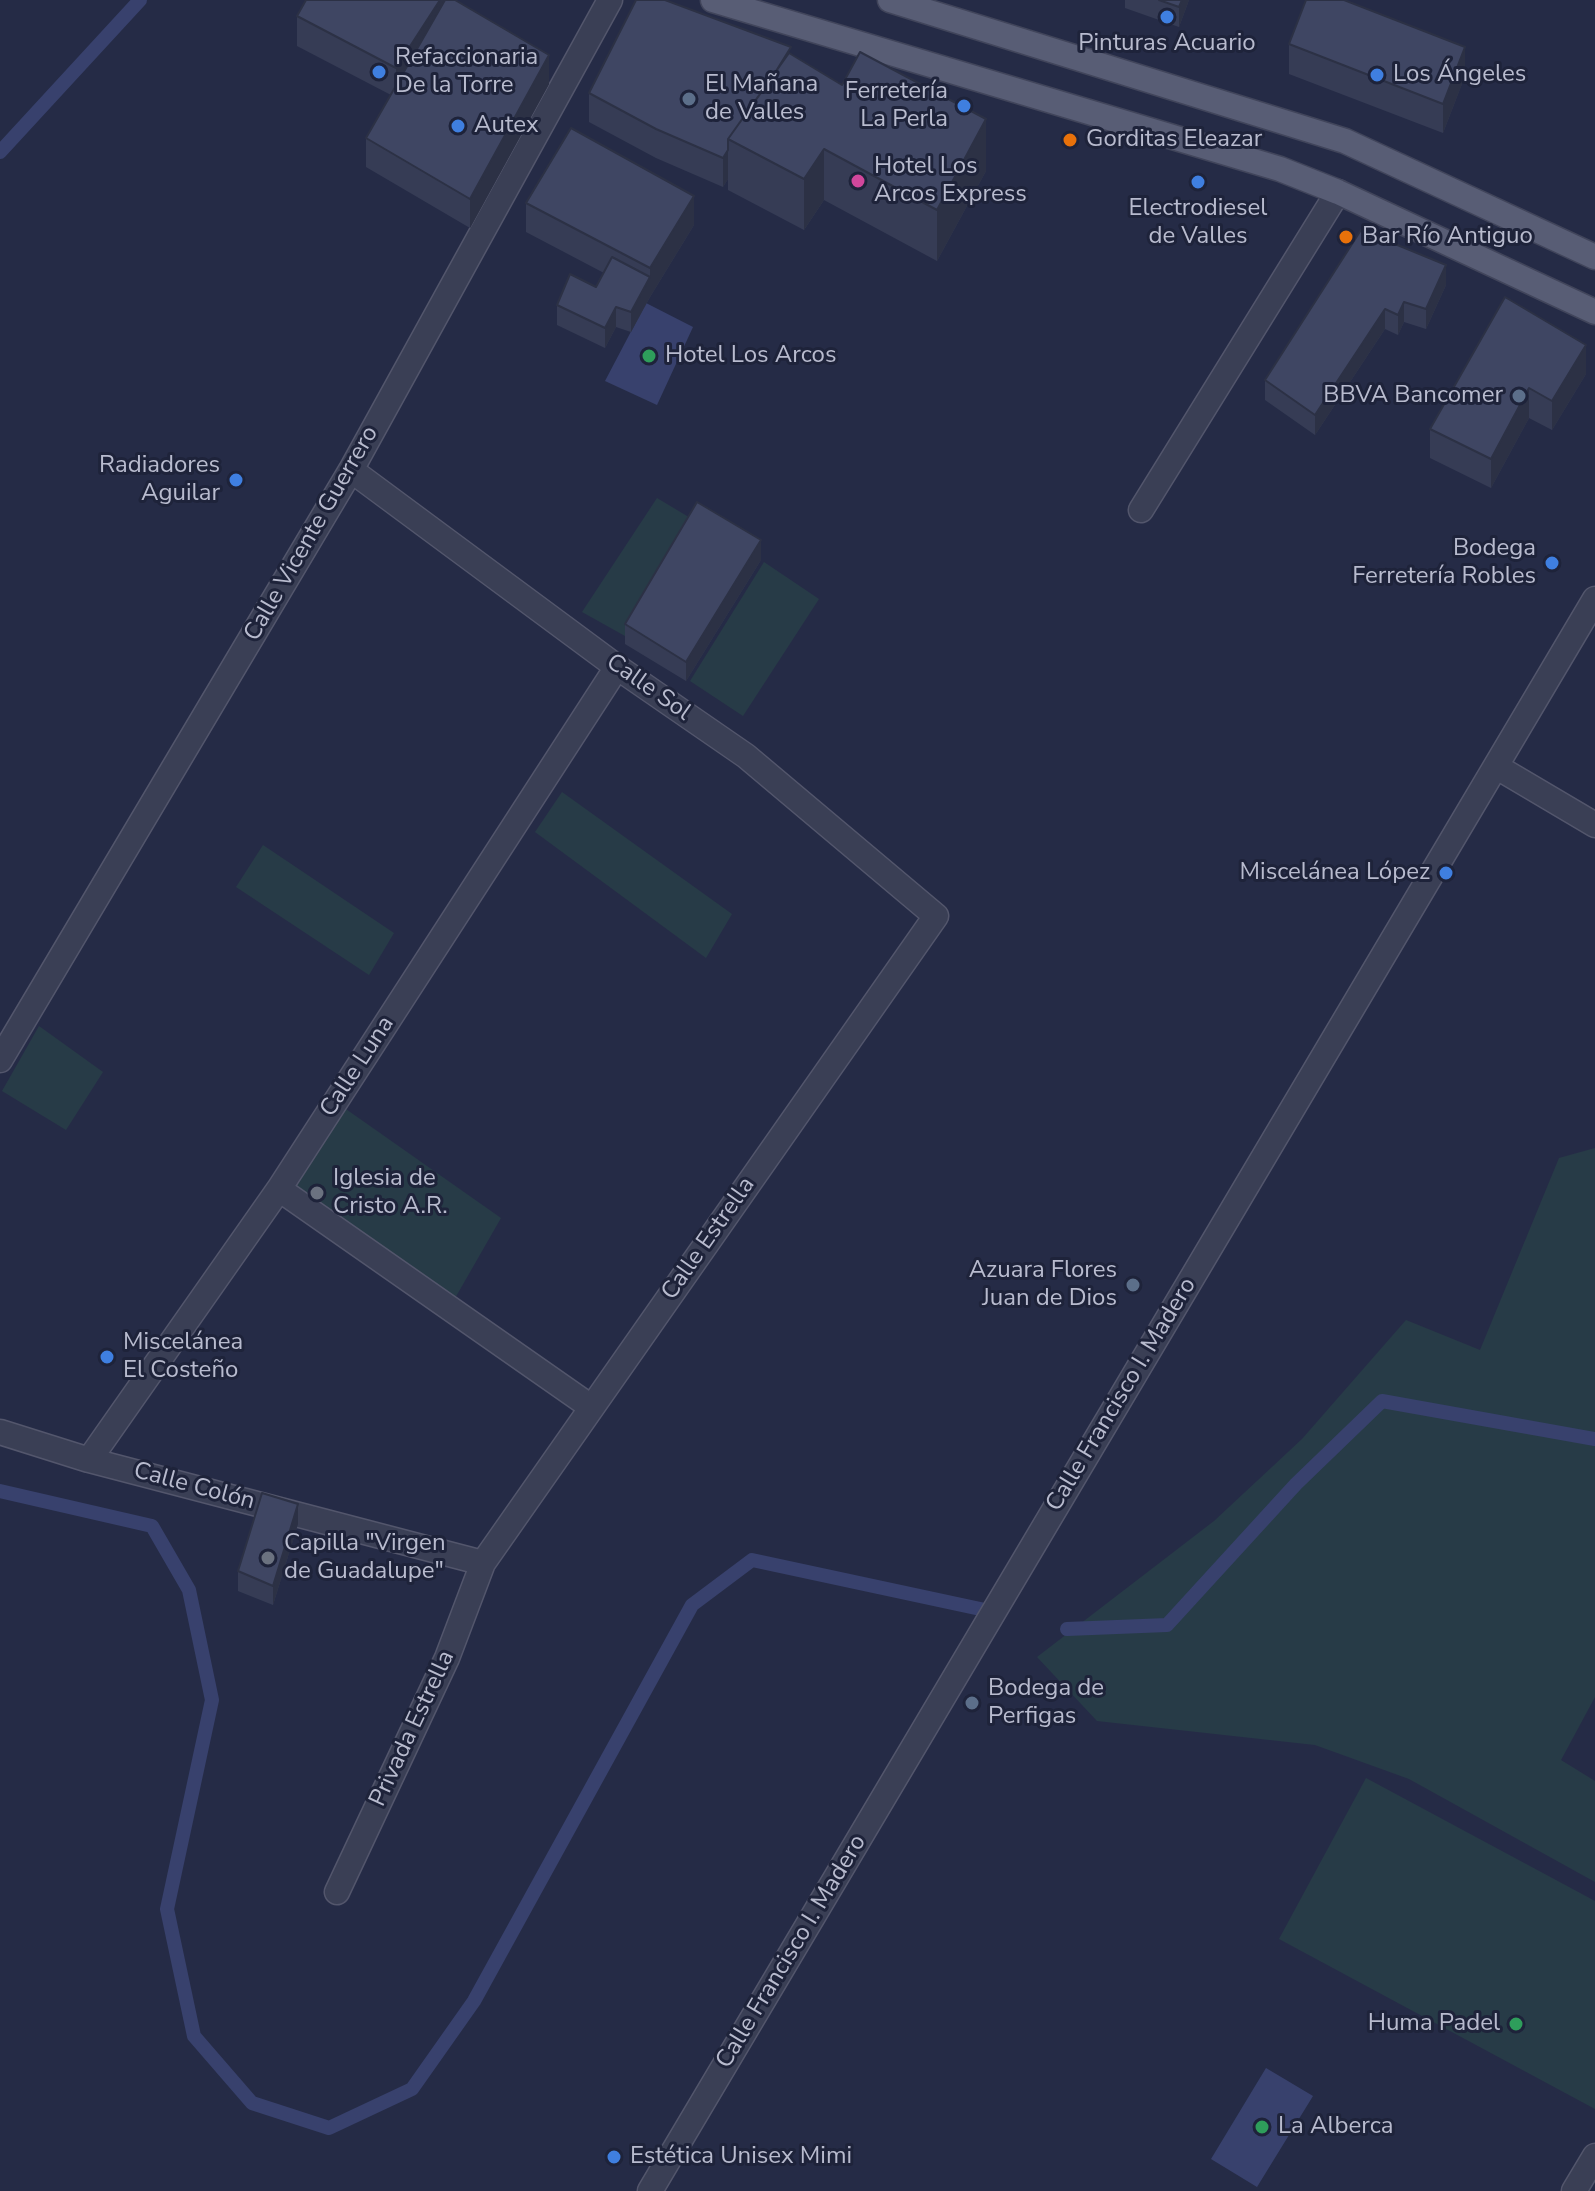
<!DOCTYPE html>
<meta charset="utf-8">
<style>
body{margin:0}
canvas{display:block;background:#252b46}
</style>
<canvas width="1595" height="2191"></canvas>
<script>
const ctx = document.querySelector('canvas').getContext('2d');
ctx.lineJoin = 'round';
function fillPath(path, color) {
  ctx.fillStyle = color;
  ctx.fill(path, 'evenodd');
}
function strokePath(path, color, width, dash) {
  ctx.strokeStyle = color;
  ctx.lineWidth = width;
  ctx.lineCap = dash ? 'butt' : 'round';
  ctx.setLineDash(dash || []);
  ctx.stroke(path);
}
function label(font, color, halo, rows, align = 'center') {
  ctx.font = font + ' "Nunito Sans",sans-serif';
  ctx.lineWidth = 6;
  ctx.setLineDash([]);
  ctx.textBaseline = 'middle';
  ctx.strokeStyle = halo;
  ctx.fillStyle = color;
  for (const [text, x, y, turn = 0] of rows) {
    ctx.save();
    ctx.translate(x, y);
    ctx.rotate((+turn || 0) * Math.PI / 180);
    ctx.textAlign = isNaN(turn) ? turn : align;
    if (halo) ctx.strokeText(text, 0, 0);
    ctx.fillText(text, 0, 0);
    ctx.restore();
  }
}
const green = new Path2D(`
 M 657,498 L 692,519 L 625,636 L 582,612 Z
 M 764,562 L 819,599 L 743,716 L 690,681 Z
 M 562,792 L 732,914 L 706,958 L 535,832 Z
 M 263,845 L 394,933 L 369,975 L 236,887 Z
 M 39,1026 L 103,1072 L 66,1130 L 2,1091 Z
 M 343,1107 L 501,1218 L 454,1300 L 292,1188 Z
 M 1595,1148 L 1595,1697 L 1561,1760 L 1595,1781 L 1595,1882 L 1409,1779 L 1315,1745 L 1097,1721 L 1037,1657 L 1214,1521 L 1302,1439 L 1406,1320 L 1480,1350 L 1559,1158 Z
 M 1366,1778 L 1595,1901 L 1595,2109 L 1279,1939 Z`);
const water = new Path2D(`
 M 646,303 L 693,327 L 657,405 L 605,381 Z
 M 1266,2068 L 1313,2096 L 1257,2187 L 1211,2159 Z`);
const stream = new Path2D(`
 M 0,152 L 140,0
 M 0,1491 L 152,1526 L 189,1590 L 212,1700 L 167,1909 L 194,2036 L 252,2103 L 329,2128 L 412,2089 L 474,2001 L 692,1605 L 752,1560 L 985,1610
 M 1067,1629 L 1167,1625 L 1296,1484 L 1382,1401 L 1595,1439`);
const street = new Path2D(`
 M 1141,510 L 1338,192
 M 1497,767 L 1595,825
 M 0,1060 L 351,470 L 610,0
 M 279,1189 L 591,1407
 M 0,1432 L 89,1460 L 483,1563
 M 89,1460 L 279,1189 L 617,667
 M 337,1892 L 447,1658 L 483,1563 L 936,916 L 746,756 L 617,667 L 351,470
 M 650,2191 L 1595,599
 M 1574,2191 L 1595,2156`);
const primary = new Path2D(`
 M 713,0 L 1280,169 L 1338,192 L 1595,312
 M 890,0 L 1345,141 L 1595,257`);
const wall = new Path2D(`
 M 1125,0 L 1189,0 L 1179,27 L 1125,8 Z
 M 297,16 L 549,84 L 470,228 L 366,167 L 366,138 L 391,95 L 297,46 Z
 M 1289,44 L 1465,76 L 1443,133 L 1289,74 Z
 M 791,54 L 986,171 L 937,261 L 824,200 L 804,230 L 728,190 L 728,179 L 723,187 L 656,158 L 589,122 L 589,93 Z
 M 526,203 L 694,225 L 650,297 L 631,332 L 616,327 L 605,348 L 557,325 L 557,305 L 596,287 L 604,273 L 526,232 Z
 M 1361,230 L 1446,285 L 1426,329 L 1404,322 L 1398,335 L 1385,329 L 1315,435 L 1265,400 L 1265,380 Z
 M 1505,297 L 1586,374 L 1552,430 L 1529,418 L 1491,488 L 1430,458 L 1430,429 Z
 M 761,560 L 686,681 L 625,644 L 625,624 Z
 M 298,1524 L 273,1605 L 238,1591 L 238,1571 Z`);
const shadedWall = new Path2D(`
 M 440,0 L 453,0 L 396,98 L 396,68 Z
 M 1182,0 L 1189,0 L 1179,27 L 1179,7 Z
 M 1465,47 L 1465,76 L 1443,133 L 1443,104 Z
 M 549,55 L 549,84 L 470,228 L 470,199 Z
 M 986,119 L 986,171 L 937,261 L 937,210 Z
 M 824,149 L 824,200 L 804,230 L 804,179 Z
 M 728,150 L 728,179 L 723,187 L 723,158 Z
 M 694,196 L 694,225 L 650,297 L 650,268 Z
 M 1446,265 L 1446,285 L 1426,329 L 1426,309 Z
 M 650,277 L 650,297 L 631,332 L 631,312 Z
 M 1404,302 L 1404,322 L 1398,335 L 1398,315 Z
 M 616,307 L 616,327 L 605,348 L 605,328 Z
 M 1385,309 L 1385,329 L 1315,435 L 1315,415 Z
 M 1586,345 L 1586,374 L 1552,430 L 1552,401 Z
 M 1529,388 L 1529,418 L 1491,488 L 1491,459 Z
 M 761,540 L 761,560 L 686,681 L 686,662 Z
 M 298,1504 L 298,1524 L 273,1605 L 273,1586 Z`);
const building = new Path2D(`
 M 306,0 L 440,0 L 396,68 L 297,16 Z
 M 445,0 L 455,0 L 549,55 L 470,199 L 366,138 Z
 M 636,0 L 665,0 L 791,47 L 773,76 L 728,139 L 728,150 L 723,158 L 656,129 L 589,93 Z
 M 1159,0 L 1182,0 L 1179,7 Z
 M 1306,0 L 1344,0 L 1465,47 L 1443,104 L 1289,44 Z
 M 860,52 L 986,119 L 937,210 L 824,149 L 804,179 L 728,139 L 789,53 L 842,85 Z
 M 571,128 L 694,196 L 650,268 L 526,203 Z
 M 1361,230 L 1446,265 L 1426,309 L 1404,302 L 1398,315 L 1385,309 L 1315,415 L 1265,380 Z
 M 612,257 L 650,277 L 631,312 L 616,307 L 605,328 L 557,305 L 570,274 L 596,287 Z
 M 1505,297 L 1586,345 L 1552,401 L 1529,388 L 1491,459 L 1430,429 Z
 M 697,502 L 761,540 L 686,662 L 625,624 Z
 M 262,1493 L 298,1504 L 273,1586 L 238,1571 Z`);
const markers = [
 [1167,17,8,"#3f7fe0"],
 [379,72,8,"#3f7fe0"],
 [1377,75,8,"#3f7fe0"],
 [689,99,8,"#5c6f8a"],
 [964,106,8,"#3f7fe0"],
 [458,126,8,"#3f7fe0"],
 [1070,140,8,"#e8710a"],
 [858,181,8,"#d1479c"],
 [1198,182,8,"#3f7fe0"],
 [1346,237,8,"#e8710a"],
 [649,356,8,"#2e9e5b"],
 [1519,396,8,"#5c6f8a"],
 [236,480,8,"#3f7fe0"],
 [1552,563,8,"#3f7fe0"],
 [1446,873,8,"#3f7fe0"],
 [317,1193,8,"#6b7280"],
 [1133,1285,8,"#5c6f8a"],
 [107,1357,8,"#3f7fe0"],
 [268,1558,8,"#6b7280"],
 [972,1703,8,"#5c6f8a"],
 [1516,2024,8,"#2e9e5b"],
 [1262,2127,8,"#2e9e5b"],
 [614,2157,8,"#3f7fe0"]
];
const poiNames = [
 ["Pinturas Acuario",1167,44,"center"],
 ["Refaccionaria",395,58],
 ["De la Torre",395,86],
 ["Los Ángeles",1393,75],
 ["El Mañana",705,85],
 ["de Valles",705,113],
 ["Ferretería",948,92,"right"],
 ["La Perla",948,120,"right"],
 ["Autex",474,126],
 ["Gorditas Eleazar",1086,140],
 ["Hotel Los",874,167],
 ["Arcos Express",874,195],
 ["Electrodiesel",1198,209,"center"],
 ["de Valles",1198,237,"center"],
 ["Bar Río Antiguo",1362,237],
 ["Hotel Los Arcos",665,356],
 ["BBVA Bancomer",1503,396,"right"],
 ["Radiadores",220,466,"right"],
 ["Aguilar",220,494,"right"],
 ["Bodega",1536,549,"right"],
 ["Ferretería Robles",1536,577,"right"],
 ["Miscelánea López",1430,873,"right"],
 ["Iglesia de",333,1179],
 ["Cristo A.R.",333,1207],
 ["Azuara Flores",1117,1271,"right"],
 ["Juan de Dios",1117,1299,"right"],
 ["Miscelánea",123,1343],
 ["El Costeño",123,1371],
 ["Capilla \"Virgen",284,1544],
 ["de Guadalupe\"",284,1572],
 ["Bodega de",988,1689],
 ["Perfigas",988,1717],
 ["Huma Padel",1500,2024,"right"],
 ["La Alberca",1278,2127],
 ["Estética Unisex Mimi",630,2157]
];
const streetNames = [
 ["Calle Vicente Guerrero",312,534,-60],
 ["Calle Sol",648,688,35],
 ["Calle Luna",358,1067,-57],
 ["Calle Estrella",709,1239,-55],
 ["Calle Francisco I. Madero",1122,1395,-59],
 ["Calle Colón",194,1487,15],
 ["Privada Estrella",413,1729,-65],
 ["Calle Francisco I. Madero",792,1952,-59]
];
fillPath(green, '#273b47');
fillPath(water, '#38416d');
strokePath(stream, '#38416d', 14);
strokePath(street, '#53566c', 27);
strokePath(primary, '#41455b', 27);
strokePath(street, '#3a3f55', 24);
strokePath(primary, '#585d75', 24);
fillPath(wall, '#363c55');
fillPath(shadedWall, '#2c3145');
fillPath(building, '#3f4663');
strokePath(building, '#2c3145', 2);
for (const [x, y, r, color] of markers) {
  const dot = new Path2D();
  dot.arc(x, y, r, 0, 2 * Math.PI);
  ctx.fillStyle = color;
  ctx.fill(dot);
  strokePath(dot, '#1e233a', 3);
}
label('24px', '#b8bbce', '#1e233a', poiNames, 'left');
label('24px', '#b8bbce', '#1e233a', streetNames);
</script>
